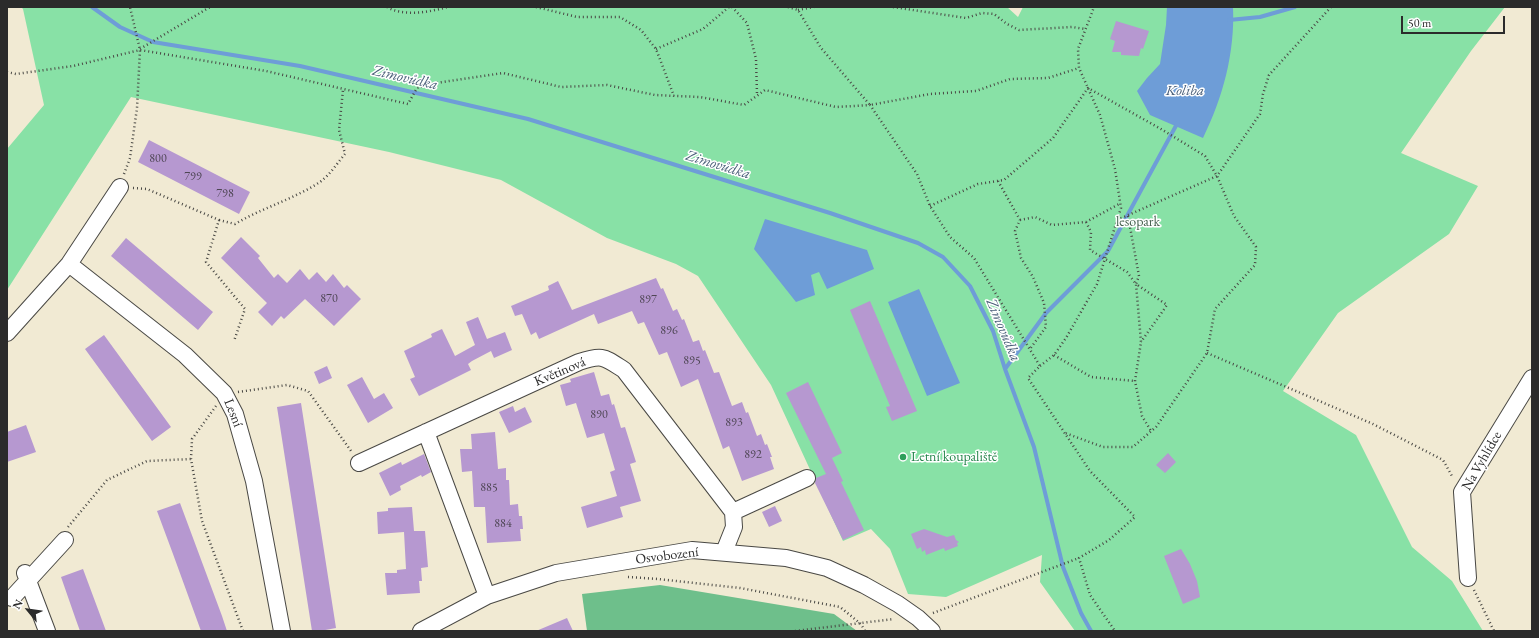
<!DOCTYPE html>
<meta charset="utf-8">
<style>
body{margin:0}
#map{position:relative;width:1539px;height:638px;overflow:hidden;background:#f1ead3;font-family:"EB Garamond",serif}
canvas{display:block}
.frame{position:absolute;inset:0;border:8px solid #2b2b2b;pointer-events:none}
.north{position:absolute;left:8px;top:590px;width:40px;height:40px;-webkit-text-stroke:3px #fff;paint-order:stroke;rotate:299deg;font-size:11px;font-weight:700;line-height:16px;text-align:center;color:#2b2b2b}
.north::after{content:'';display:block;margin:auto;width:14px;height:18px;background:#2b2b2b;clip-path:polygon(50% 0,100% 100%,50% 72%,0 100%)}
.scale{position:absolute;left:1401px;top:16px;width:104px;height:18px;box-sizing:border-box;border:2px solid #2b2b2b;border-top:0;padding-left:5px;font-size:12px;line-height:14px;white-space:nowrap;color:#2b2b2b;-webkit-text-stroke:3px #fff;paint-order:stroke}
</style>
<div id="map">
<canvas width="1539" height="638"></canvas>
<div class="frame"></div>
<div class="north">N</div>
<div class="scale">50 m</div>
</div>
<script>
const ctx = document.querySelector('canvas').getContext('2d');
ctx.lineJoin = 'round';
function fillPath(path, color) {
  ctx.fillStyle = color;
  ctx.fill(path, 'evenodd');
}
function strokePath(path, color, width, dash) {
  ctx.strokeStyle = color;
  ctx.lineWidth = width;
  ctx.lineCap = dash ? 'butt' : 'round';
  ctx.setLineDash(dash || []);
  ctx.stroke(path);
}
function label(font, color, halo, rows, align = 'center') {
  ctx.font = font + ' "EB Garamond",serif';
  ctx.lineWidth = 3;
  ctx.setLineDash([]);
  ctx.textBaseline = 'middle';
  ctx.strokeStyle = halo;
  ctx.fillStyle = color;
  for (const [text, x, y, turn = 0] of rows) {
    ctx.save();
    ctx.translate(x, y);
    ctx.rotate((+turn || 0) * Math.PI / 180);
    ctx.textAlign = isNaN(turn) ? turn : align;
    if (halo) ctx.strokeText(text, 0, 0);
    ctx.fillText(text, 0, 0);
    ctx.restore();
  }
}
const green = new Path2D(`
 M 21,7 L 1007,7 L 1018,17 L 1023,7 L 1505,7 L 1471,51 L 1401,153 L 1478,186 L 1449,234 L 1338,313 L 1283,391 L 1356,435 L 1412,547 L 1452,581 L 1483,631 L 1075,631 L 1040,582 L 1042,555 L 946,597 L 908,594 L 890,549 L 871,529 L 843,541 L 771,385 L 698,276 L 676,264 L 607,238 L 501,180 L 389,152 L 131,97 L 7,290 L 7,149 L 44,105 L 23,9 Z`);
const forest = new Path2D(`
 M 660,585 L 834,614 L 857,631 L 587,631 L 582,594 Z`);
const water = new Path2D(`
 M 1167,7 L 1233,7 C 1235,53 1223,97 1203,138 L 1150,115 L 1137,91 L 1147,78 L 1160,64 L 1166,25 Z
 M 765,219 L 867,250 L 874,269 L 827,289 L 819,272 L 811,275 L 815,295 L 796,302 L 754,249 Z
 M 919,289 L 960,383 L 927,396 L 888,302 Z`);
const stream = new Path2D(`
 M 92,7 L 120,27 L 153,42 L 300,66 L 528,119 L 830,213 L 918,243 L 943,257 L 970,286 L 993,331 L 1005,369 L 1034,447 L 1063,567 L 1081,613 L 1091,631
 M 1229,20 L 1260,17 L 1295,7
 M 1005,369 L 1046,313 L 1108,251 L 1178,122`);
const building = new Path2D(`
 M 1116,21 L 1149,31 L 1143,49 L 1141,48 L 1139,56 L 1121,55 L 1121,52 L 1112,52 L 1115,41 L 1110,39 Z
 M 149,140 L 250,192 L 239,214 L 138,162 Z
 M 241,237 L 260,256 L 258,258 L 274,278 L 278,274 L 287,283 L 300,269 L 309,280 L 317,272 L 326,282 L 333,274 L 344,288 L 347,285 L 361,299 L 334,326 L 305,299 L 284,319 L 281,316 L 272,326 L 258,312 L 267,303 L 221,258 Z
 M 126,238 L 213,312 L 198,330 L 111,256 Z
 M 656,278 L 661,289 L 663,288 L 673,311 L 677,309 L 682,320 L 684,319 L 693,342 L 699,340 L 703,351 L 705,350 L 714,373 L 719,372 L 732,406 L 742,402 L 746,413 L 748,412 L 757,436 L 761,434 L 765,445 L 767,444 L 772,457 L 770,457 L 774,469 L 742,481 L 729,446 L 723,449 L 698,379 L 681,387 L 667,352 L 659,355 L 644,322 L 638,324 L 632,311 L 598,324 L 594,314 L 539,339 L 536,332 L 531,335 L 522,314 L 515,316 L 511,306 L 549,290 L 548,286 L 558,281 L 572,310 Z
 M 870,301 L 917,411 L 892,421 L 886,407 L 890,406 L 850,310 Z
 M 478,317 L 487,339 L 505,332 L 512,350 L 494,358 L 491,351 L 472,361 L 468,364 L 471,370 L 419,396 L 410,379 L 415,377 L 404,351 L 432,337 L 431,334 L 442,329 L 455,356 L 475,345 L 466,322 Z
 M 104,335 L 171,427 L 152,441 L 85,349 Z
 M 327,366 L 332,378 L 319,384 L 314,372 Z
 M 594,372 L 601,396 L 609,394 L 612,405 L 614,404 L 621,428 L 625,427 L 636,462 L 630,464 L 641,501 L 620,507 L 623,517 L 587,528 L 581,507 L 617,496 L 610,472 L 615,470 L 604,433 L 587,438 L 576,403 L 566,406 L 560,385 L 571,382 L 570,379 Z
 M 362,377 L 374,399 L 384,393 L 393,408 L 368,423 L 347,385 Z
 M 808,382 L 842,453 L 832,458 L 843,481 L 841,482 L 864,530 L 843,540 L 815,483 L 816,478 L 826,474 L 786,393 Z
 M 301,403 L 336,628 L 320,631 L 312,631 L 277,407 Z
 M 513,406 L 515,412 L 525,407 L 532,422 L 509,433 L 499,412 Z
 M 26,425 L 36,452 L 7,462 L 7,432 Z
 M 495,432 L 498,469 L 506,468 L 506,480 L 509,480 L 510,505 L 518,504 L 519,516 L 522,516 L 523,529 L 520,529 L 521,541 L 487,543 L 485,507 L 474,507 L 472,471 L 462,472 L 460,449 L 472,449 L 471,434 Z
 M 1168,453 L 1176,462 L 1165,473 L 1156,465 Z
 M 424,454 L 431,472 L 422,477 L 421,475 L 400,486 L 401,490 L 390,496 L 379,473 L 401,462 L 402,465 Z
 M 180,503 L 222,616 L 227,631 L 201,631 L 173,554 L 157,511 Z
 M 775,506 L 782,521 L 769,527 L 762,512 Z
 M 412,507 L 414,531 L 425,531 L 428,567 L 421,568 L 422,581 L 419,581 L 420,593 L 387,595 L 385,573 L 397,573 L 397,570 L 406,569 L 404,532 L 378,534 L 377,512 L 388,511 L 388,508 Z
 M 924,529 L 947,537 L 954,535 L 956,540 L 959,542 L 957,543 L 958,546 L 945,551 L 944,548 L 926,555 L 925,550 L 922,552 L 921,547 L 917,549 L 911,534 Z
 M 1181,549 L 1190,564 L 1197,581 L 1200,597 L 1183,604 L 1164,556 Z
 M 83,569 L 99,612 L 106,631 L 80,631 L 76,620 L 61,577 Z
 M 567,618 L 573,631 L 536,631 Z`);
const path = new Path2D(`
 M 387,7 C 404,17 429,12 448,7
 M 536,7 L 577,17 L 620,17 L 641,30 L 656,49 L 674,96
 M 732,7 L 747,23 L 756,59 L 757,94
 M 788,7 L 798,10 L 821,48 L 870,105 L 930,94 L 976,91 L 1010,79 L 1048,78 L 1079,68
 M 893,7 L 966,18 L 982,13 L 994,14 L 1007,24 L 1019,30 L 1072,27 L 1085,29
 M 798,10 L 814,7
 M 140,49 L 210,7
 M 656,49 L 703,29 L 729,7
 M 7,72 L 16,74 L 73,66 L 140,50 L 266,71 L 408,104 L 417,88 L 436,83 L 503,73 L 561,87 L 607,85 L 655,95 L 700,97 L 744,105 L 765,90 L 836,107 L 870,105 L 917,174 L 930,206 L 950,237 L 974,258 L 1040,366 L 1028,378 L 1090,471 L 1135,517 L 1109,540 L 1079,558 L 1090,595 L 1115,631
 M 124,174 L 130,158 L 137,108 L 140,50 L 130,7
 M 998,181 L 1020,220 L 1015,231 L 1021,258 L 1033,277 L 1044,303 L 1046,327 L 1030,349
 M 133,188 L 147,189 L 219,220 L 206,262 L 245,309 L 234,341
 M 930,206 L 978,184 L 1004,180 L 1053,138 L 1088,88 L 1161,129 L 1205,156 L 1217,176 L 1234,216 L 1256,247 L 1255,265 L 1215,309 L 1207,353 L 1156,427 L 1133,447 L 1103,447 L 1065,433
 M 1128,216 L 1139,276 L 1136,284 L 1167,305 L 1141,342
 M 219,220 L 235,224 C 262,208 294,199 320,182 C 330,175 338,162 345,154 L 339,130 L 343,90
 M 1020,220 L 1035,217 L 1052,225 L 1086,222 L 1121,203
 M 1117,220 L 1217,176 L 1260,114 L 1263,94 L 1269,75 L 1331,7
 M 1086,222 L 1091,232 L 1090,250 L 1127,272 L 1136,284 L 1141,342 L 1135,381 L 1142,416 L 1151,431
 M 1207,353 L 1373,424 L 1443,460 L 1453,478
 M 1054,355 L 1091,377 L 1135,381
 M 1040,366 L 1054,355 L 1066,338 L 1097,284 L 1121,208 L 1115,169 L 1100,115 L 1079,68 L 1078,49 L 1094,7
 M 238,392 L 287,385 L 308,391 L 351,451
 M 216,406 L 192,439 L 191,459 L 202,521 L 243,631
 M 68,527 L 107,480 L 147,461 L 191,459
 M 628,577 L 658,579 L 740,588 L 840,607 L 861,624 L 865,631
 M 1474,590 L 1494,631
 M 933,613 L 1079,558
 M 795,631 L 894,619`);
const street = new Path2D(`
 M 69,264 L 185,355 L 224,393 L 235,414 L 254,481 L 282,631
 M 7,333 L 69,264 L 120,187
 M 426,432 L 487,596
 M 359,463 L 579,362 C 603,354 604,357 624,370 L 733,512 L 734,527 L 724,552
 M 733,512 L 807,478
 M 25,573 L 47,631
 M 1468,578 L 1462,492 L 1532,378
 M 12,598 L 65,540
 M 421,631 L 487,596 L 556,573 L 692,550 L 786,558 L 827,568 L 864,585 L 898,604 L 918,618 L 932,631`);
const markers = [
 [903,457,4,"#2e9e5b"]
];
const numberNames = [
 ["800",158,159],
 ["799",193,177],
 ["798",225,194],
 ["870",329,299],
 ["897",648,300],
 ["896",669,331],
 ["895",692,361],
 ["890",599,415],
 ["893",734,423],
 ["892",753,455],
 ["885",489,488],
 ["884",503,524]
];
const parkNames = [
 ["lesopark",1138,222]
];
const streetNames = [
 ["Květinová",560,372,-23],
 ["Lesní",233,413,68],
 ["Na Vyhlídce",1482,461,-60],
 ["Osvobození",667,556,-7]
];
const leisureNames = [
 ["Letní koupaliště",911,457]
];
const waterNames = [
 ["Zimovůdka",405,78,13],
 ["Koliba",1185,91],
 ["Zimovůdka",718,165,17],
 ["Zimovůdka",1003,330,67]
];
fillPath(green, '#88e1a6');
fillPath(forest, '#6ebf8b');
fillPath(water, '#6e9dd7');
strokePath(stream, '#6e9dd7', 4);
fillPath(building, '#b698d0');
strokePath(street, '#494844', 18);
strokePath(path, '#494844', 2.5, [1, 3]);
strokePath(street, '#fff', 16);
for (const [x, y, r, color] of markers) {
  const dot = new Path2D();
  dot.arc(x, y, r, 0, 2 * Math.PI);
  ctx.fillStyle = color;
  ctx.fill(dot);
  strokePath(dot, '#fff', 1.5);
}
label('12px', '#4e4654', null, numberNames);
label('14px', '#476250', '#fff', parkNames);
label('14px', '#2b2b2b', '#fff', streetNames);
label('14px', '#27864d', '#fff', leisureNames, 'left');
label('italic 15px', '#495e78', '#fff', waterNames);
</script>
